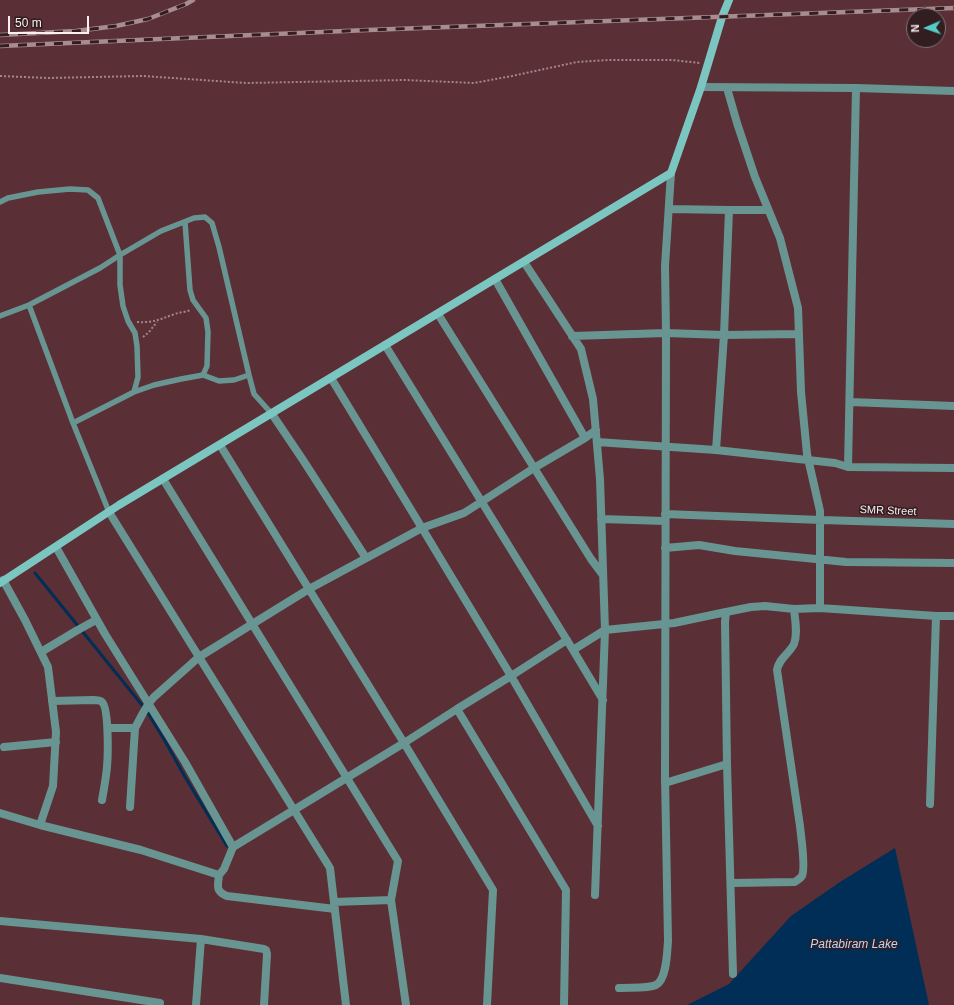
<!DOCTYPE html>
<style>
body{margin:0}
#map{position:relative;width:954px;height:1005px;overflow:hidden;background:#5a2f35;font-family:Arial,sans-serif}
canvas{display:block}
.north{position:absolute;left:906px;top:8px;width:40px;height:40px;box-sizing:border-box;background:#321e21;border:1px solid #827274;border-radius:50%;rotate:268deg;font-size:11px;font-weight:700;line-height:16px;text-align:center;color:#fbeff0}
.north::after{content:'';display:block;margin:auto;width:14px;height:18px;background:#54cdc8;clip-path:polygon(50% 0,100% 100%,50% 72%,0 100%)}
.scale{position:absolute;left:8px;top:16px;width:81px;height:18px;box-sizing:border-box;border:2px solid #fbeff0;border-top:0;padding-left:5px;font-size:12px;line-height:14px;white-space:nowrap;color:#fbeff0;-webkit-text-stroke:3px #321e21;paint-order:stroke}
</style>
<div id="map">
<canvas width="954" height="1005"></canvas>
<div class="north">N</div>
<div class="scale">50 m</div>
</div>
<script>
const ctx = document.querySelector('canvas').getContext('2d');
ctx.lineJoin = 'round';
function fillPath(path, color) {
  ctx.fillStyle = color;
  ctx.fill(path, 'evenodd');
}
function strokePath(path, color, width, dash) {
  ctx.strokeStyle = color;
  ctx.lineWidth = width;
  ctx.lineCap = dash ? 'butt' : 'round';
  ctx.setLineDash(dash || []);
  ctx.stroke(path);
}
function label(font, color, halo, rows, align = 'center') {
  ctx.font = font + ' Arial,sans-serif';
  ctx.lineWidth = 3;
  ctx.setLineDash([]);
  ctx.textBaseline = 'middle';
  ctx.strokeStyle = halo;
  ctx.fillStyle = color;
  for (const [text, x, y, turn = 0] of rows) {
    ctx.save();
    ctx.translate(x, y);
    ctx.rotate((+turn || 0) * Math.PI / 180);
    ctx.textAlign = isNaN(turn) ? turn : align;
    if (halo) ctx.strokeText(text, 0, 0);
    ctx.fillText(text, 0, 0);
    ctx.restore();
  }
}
const water = new Path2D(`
 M 895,848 L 929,1005 L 687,1005 L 729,984 L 791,916 L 840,882 Z`);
const stream = new Path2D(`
 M 35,573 L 142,705
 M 148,713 L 165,741 L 185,777 L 227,846`);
const path = new Path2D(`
 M 0,76 L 47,78 L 143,76 L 246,83 L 405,80 L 474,83 L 512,76 L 577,62 L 608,60 L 672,60 L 700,63
 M 137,322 C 154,323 160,319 175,314 C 180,312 186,312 191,310
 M 143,337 L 149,332 L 157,322`);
const service = new Path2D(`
 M 0,202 L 8,198 L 38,192 L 70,189 L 88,190 L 98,198 L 120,255 L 120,285 L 123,306 L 128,321 L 135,333 L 137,346 L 138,377 L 134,392
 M 185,222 L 190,290 L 193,300 L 206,318 L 208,332 L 207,366 L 203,375
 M 29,305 L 73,423 L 109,512
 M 0,316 L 29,305 L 100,268 L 120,255 L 161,231 L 194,218 L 205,217 L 212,223 L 219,247 L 249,375 L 254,394 L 272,414
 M 73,423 L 134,392 L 154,385 L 181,379 L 203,375 L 219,381 L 234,380 L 249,375`);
const minor = new Path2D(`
 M 727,88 L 737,123 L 755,177 L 780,238 L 798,308 L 801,392 L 807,454 L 820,511 L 820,608
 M 671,173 L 665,266 L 666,333 L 724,335 L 799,334
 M 669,209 L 729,210
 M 524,262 L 581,349 L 593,399 L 600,479 L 605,630 L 595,895
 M 495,279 L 585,438
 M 438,314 L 591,559 L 603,575
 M 572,336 L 666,333 L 665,777 L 668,941 C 667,952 667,979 656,985 C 647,989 629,987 619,988
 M 385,345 L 573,650
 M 331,378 L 422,528 L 464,513 L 534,468 L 585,438 L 596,430
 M 850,402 L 954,406
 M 272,414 L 303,460 L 366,558
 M 597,442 L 716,450 L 835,463 L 848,467 L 954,468
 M 220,445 L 404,743 L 493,890 L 487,1005
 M 716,450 L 724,335 L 729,210 L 768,210
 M 848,467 L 856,88
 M 163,479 L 398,861 L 391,900 L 406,1005
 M 109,512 L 330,868 L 346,1005
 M 665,514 L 821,520 L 954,524
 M 601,519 L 665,521
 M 56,547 L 105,634 L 185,762 L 233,847
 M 665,548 L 699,545 L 735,551 L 846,562 L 954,563
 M 3,580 L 25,620 L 48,667 L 56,732 L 53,786 L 40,825 L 141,850 L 219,875 L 224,869 L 233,847 L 404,743 L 457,709 L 566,890 L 564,1005
 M 726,612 L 751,607 L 765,606 L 794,609 L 820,608 L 936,616 L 954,616
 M 41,652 L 76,631 L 96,620
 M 603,700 L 573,650 L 605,630 L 674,623 L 726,612 L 725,622 L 727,764
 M 52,701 L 93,700 C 96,700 100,700 102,702 C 109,708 108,756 107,767 C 106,778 104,789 102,800
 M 457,709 L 511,676 L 567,640
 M 108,728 L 135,728
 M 4,747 L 56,742
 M 665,783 L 727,764 L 733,974
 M 930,804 L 936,616
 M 130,807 L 135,728 L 143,713 L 149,703 L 154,697 L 199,657 L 309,589 L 422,528 L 511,676 L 598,826
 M 0,813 L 40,825
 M 219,875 C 218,886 215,891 227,896 L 335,909
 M 731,883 L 795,882 C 797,880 800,879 802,876 C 806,867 801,837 800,826 L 777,670 C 779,658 789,654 794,644 C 798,633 795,620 794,609
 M 334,902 L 391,900
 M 0,921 L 201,939 L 264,949 L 266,950 L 267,954 L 264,1005
 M 0,978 L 160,1003
 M 196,1005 L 201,939`);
const tertiary = new Path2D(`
 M 701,87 L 856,88 L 954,91`);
const secondary = new Path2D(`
 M 0,583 L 119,505 L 671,173 L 701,87 L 722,17 L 729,0`);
const rail = new Path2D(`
 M 0,35 L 76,31 L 116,26 L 148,19 L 186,4 L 193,0
 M 0,46 L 368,30 L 954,8`);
const streetNames = [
 ["SMR Street",888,511,2]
];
const waterNames = [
 ["Pattabiram Lake",854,945]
];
fillPath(water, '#012e57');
strokePath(stream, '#012e57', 3);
strokePath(path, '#a4888b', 2, [2, 2]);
strokePath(service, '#689592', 5.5);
strokePath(minor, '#689592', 8);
strokePath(tertiary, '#689592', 8);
strokePath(secondary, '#7cc6c2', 8);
strokePath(rail, '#a88c90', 4.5);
strokePath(rail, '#321e21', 3, [9]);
label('11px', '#fbeff0', '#321e21', streetNames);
label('italic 12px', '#bbd8f9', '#321e21', waterNames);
</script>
